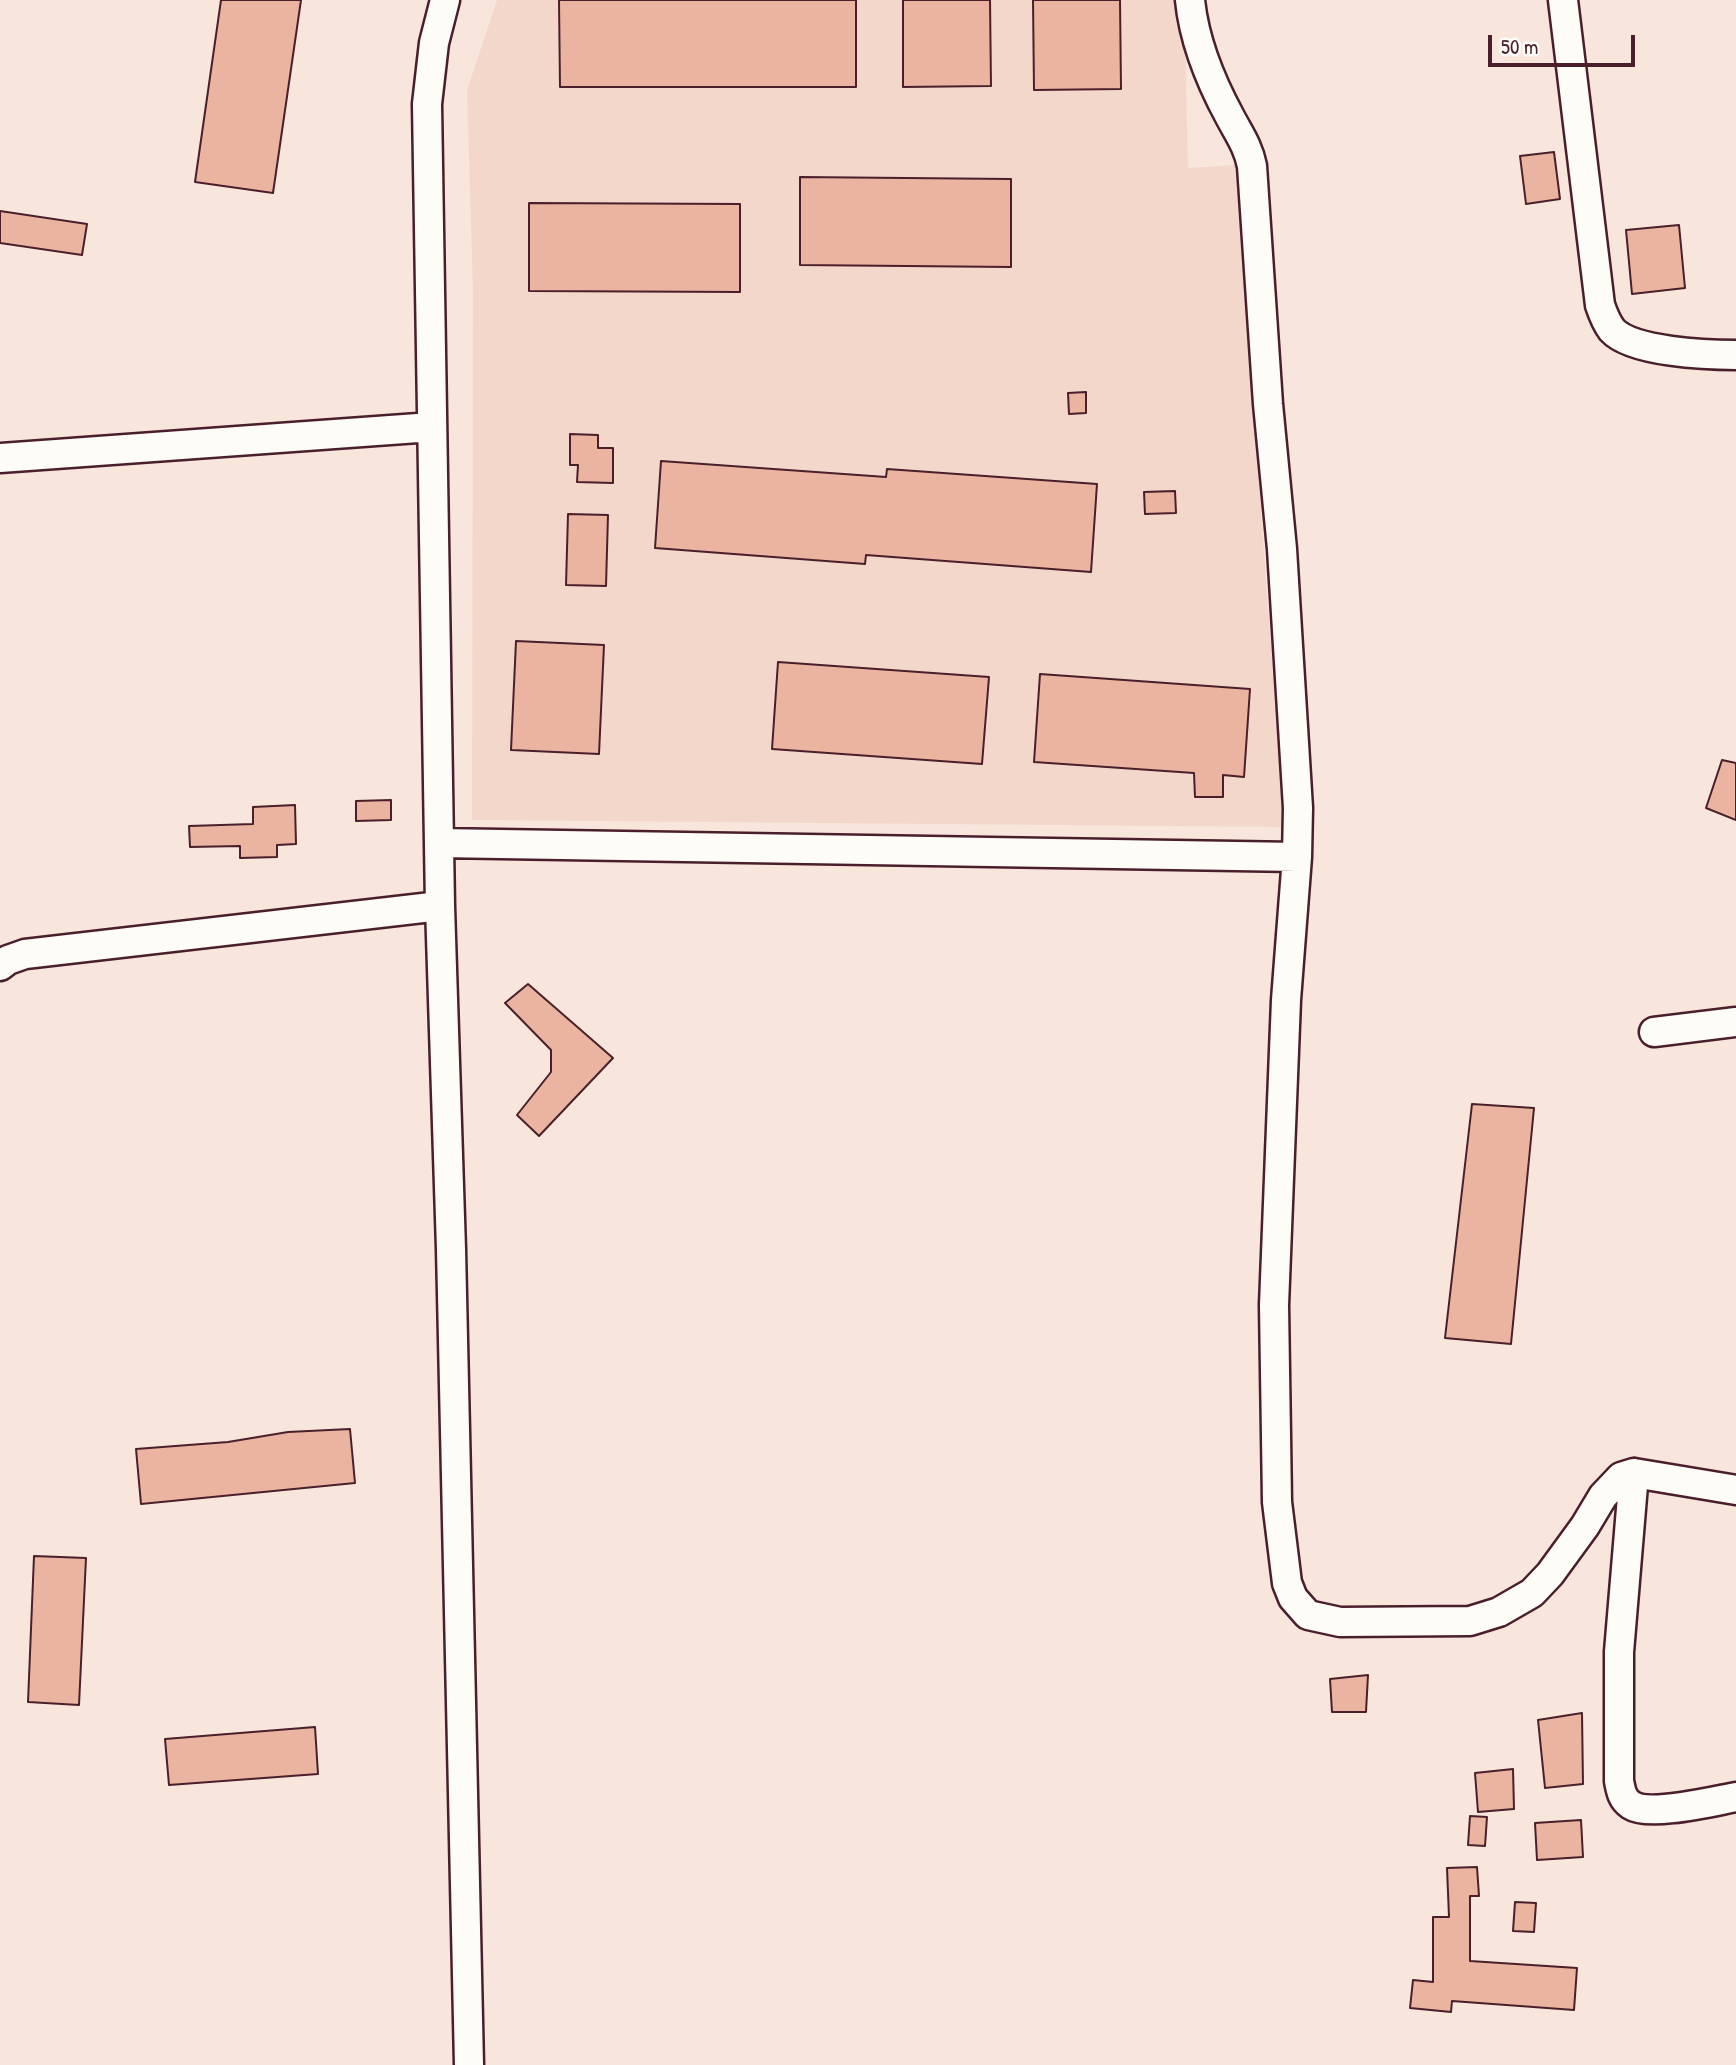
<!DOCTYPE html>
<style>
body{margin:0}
#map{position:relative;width:1736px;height:2065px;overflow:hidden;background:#f8e6dd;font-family:"Patrick Hand",sans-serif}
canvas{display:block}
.scale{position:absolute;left:1488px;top:35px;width:147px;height:32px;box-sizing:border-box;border:4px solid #4a1f2b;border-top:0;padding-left:9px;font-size:21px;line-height:24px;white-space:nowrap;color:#4a1f2b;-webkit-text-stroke:5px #fdfcf7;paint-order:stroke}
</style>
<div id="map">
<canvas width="1736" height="2065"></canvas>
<div class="scale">50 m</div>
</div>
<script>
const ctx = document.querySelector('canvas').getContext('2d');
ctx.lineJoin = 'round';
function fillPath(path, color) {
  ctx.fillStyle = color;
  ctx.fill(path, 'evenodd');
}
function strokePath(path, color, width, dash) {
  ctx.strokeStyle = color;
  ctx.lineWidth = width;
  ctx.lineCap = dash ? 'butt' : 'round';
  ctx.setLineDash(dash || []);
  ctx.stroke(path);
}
const built = new Path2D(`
 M 497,0 L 1184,0 L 1188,168 L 1236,165 L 1284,827 L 472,820 L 473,291 L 467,90 Z`);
const building = new Path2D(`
 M 221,0 L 301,0 L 273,193 L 195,182 Z
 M 559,0 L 856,0 L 856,87 L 560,87 Z
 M 903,0 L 990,0 L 991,86 L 903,87 Z
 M 1033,0 L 1120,0 L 1121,89 L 1034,90 Z
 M 1554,152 L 1560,199 L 1526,204 L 1520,156 Z
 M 800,177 L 1011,179 L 1011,267 L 800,265 Z
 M 529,203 L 740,204 L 740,292 L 529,291 Z
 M 0,211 L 87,224 L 82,255 L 0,243 Z
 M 1679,225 L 1685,288 L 1632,294 L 1626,230 Z
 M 1086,392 L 1086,413 L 1069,414 L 1068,393 Z
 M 570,434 L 598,435 L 598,448 L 613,448 L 613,483 L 577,482 L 578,465 L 570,465 Z
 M 661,461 L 886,477 L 887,469 L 1097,484 L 1091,572 L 866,555 L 865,564 L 655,548 Z
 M 1175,491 L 1176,513 L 1145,514 L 1144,492 Z
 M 568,514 L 608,515 L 606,586 L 566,585 Z
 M 516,641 L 604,645 L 599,754 L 511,750 Z
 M 778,662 L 989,677 L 982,764 L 772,749 Z
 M 1040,674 L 1250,689 L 1244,777 L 1223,775 L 1223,797 L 1195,797 L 1194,773 L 1034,762 Z
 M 1722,760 L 1736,763 L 1736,820 L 1706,808 Z
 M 391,800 L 391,820 L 356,821 L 356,801 Z
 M 295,805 L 296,844 L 277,845 L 277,857 L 240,858 L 240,846 L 190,847 L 189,826 L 253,824 L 253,807 Z
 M 528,984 L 613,1058 L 539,1136 L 517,1115 L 551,1072 L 551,1050 L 505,1003 Z
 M 1472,1104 L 1534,1108 L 1511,1344 L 1445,1338 Z
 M 350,1429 L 355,1483 L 141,1504 L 136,1449 L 228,1442 L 288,1432 Z
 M 34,1556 L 86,1558 L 79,1705 L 28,1702 Z
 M 1368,1675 L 1366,1712 L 1332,1712 L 1330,1679 Z
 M 1582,1713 L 1583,1784 L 1545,1788 L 1538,1720 Z
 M 315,1727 L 318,1774 L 169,1785 L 165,1739 Z
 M 1513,1769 L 1514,1809 L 1478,1812 L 1475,1773 Z
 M 1470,1816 L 1487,1817 L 1485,1846 L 1468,1845 Z
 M 1581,1820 L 1583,1857 L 1537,1860 L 1535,1823 Z
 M 1477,1867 L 1479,1896 L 1470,1896 L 1470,1961 L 1577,1968 L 1574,2010 L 1452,2001 L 1451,2012 L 1410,2008 L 1413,1980 L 1433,1982 L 1433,1917 L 1449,1917 L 1447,1868 Z
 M 1515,1902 L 1536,1903 L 1534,1932 L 1513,1931 Z`);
const minor = new Path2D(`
 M 445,0 L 434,43 L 427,104 L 440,906 L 451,1249 L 469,2065
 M 1190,0 C 1194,40 1211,82 1230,117 C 1239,134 1248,146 1252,166 L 1268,404 L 1282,549 L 1298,808 L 1297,857 L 1286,1000 L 1274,1305 L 1277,1502 L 1287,1583 L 1293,1598 L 1308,1615 L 1340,1622 L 1470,1621 L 1499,1612 L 1532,1593 L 1550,1574 L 1585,1526 L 1603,1496 L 1621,1477 L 1634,1473 L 1736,1490
 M 1563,0 L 1600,305 C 1603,314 1606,322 1612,330 C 1632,352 1707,355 1736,355
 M 0,458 L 432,427
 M 439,843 L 1297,857
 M 0,966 L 8,960 L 25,954 L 440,906
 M 1654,1032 L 1736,1022
 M 1634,1473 L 1619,1652 L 1619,1781 C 1621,1791 1622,1799 1631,1805 C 1649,1817 1714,1801 1736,1797`);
fillPath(built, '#f4d7cb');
fillPath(building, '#ebb4a1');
strokePath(building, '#4a1f2b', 2);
strokePath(minor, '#4a1f2b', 33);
strokePath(minor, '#fdfcf7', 28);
</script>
